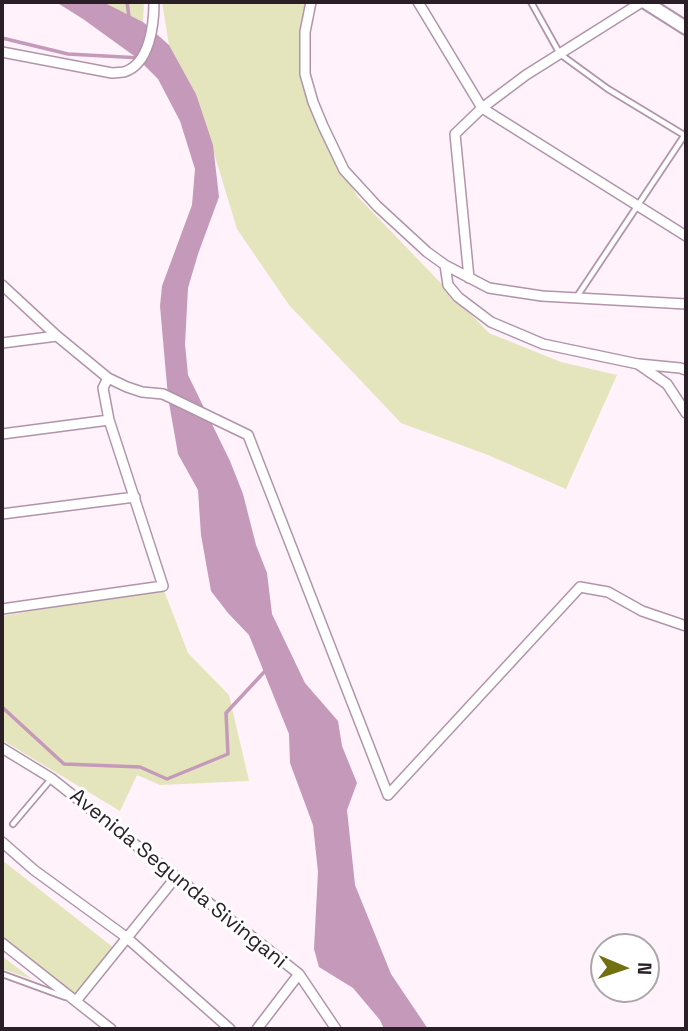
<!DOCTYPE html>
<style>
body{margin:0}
#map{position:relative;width:688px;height:1031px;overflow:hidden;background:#fff2fb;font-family:"Space Grotesk",sans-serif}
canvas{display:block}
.frame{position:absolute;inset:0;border:4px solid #2a1f27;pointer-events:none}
.north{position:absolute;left:590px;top:933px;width:70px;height:70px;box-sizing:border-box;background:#fff;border:2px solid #aaa5a9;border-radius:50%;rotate:92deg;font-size:19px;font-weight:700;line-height:28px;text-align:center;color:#2a1f27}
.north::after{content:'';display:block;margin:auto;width:24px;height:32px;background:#727011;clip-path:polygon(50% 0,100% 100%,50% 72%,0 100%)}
</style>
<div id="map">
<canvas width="688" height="1031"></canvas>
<div class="frame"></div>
<div class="north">N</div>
</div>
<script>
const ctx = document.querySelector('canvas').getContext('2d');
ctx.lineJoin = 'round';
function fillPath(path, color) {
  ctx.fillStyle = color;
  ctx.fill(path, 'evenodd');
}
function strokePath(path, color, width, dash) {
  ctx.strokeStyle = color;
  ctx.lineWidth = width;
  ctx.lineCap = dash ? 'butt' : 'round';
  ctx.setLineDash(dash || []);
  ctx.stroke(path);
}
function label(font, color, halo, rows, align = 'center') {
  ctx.font = font + ' "Space Grotesk",sans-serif';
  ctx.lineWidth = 6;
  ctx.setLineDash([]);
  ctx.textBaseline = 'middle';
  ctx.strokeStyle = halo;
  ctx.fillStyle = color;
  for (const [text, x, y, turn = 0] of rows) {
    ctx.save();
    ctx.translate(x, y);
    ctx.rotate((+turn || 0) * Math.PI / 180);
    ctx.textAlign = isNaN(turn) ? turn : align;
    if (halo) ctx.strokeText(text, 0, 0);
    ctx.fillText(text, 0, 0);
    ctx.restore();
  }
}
const green = new Path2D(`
 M 103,2 L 144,2 L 143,22 Z
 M 162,2 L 311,2 L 302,38 L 310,109 L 357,196 L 489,333 L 561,362 L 617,375 L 566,489 L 488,455 L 401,423 L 289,305 L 237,229 L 196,94 L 169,45 Z
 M 163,588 L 188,653 L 229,695 L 249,781 L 160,785 L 137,775 L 120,811 L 2,740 L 2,616 Z
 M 2,860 L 114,948 L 76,997 L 2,939 Z
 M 2,956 L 32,979 L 2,969 Z`);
const water = new Path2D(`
 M 56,2 L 103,2 L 143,22 L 169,45 L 196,94 L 213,145 L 219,197 L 198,254 L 188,288 L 185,344 L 188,375 L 230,461 L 243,494 L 256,545 L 267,573 L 272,614 L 305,683 L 338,721 L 342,746 L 357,783 L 347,810 L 355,885 L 391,974 L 428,1029 L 384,1029 L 380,1020 L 353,988 L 319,967 L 314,949 L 318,872 L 313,825 L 290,763 L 289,734 L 249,635 L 228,613 L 211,591 L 201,535 L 198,490 L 178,454 L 168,397 L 160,306 L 162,286 L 192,205 L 195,169 L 180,121 L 158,79 L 137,58 L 83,19 Z`);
const stream = new Path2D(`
 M 127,2 L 129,17
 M 2,38 L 68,54 L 141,58
 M 2,707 L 64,764 L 140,767 L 167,779 L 228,754 L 226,713 L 266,670`);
const lane = new Path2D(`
 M 531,2 L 560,54 L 608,89 L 684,135
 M 576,298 L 686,133
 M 13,824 L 51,779
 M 2,974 L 65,997`);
const street = new Path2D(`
 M 311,2 L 305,32 L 305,74 L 313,102 L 323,126 L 344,170 L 377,206 L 427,252 L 445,265 L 489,288 L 542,296 L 686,304
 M 418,2 L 482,108 L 686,236
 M 2,52 L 112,73 C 113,73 123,72 124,72 C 150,64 154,24 154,2
 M 445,265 L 448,285 L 458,297 L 491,322 L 543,344 L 638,364 L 667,384 L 686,413
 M 469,278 L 455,134 L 482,108 L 526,75 L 642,2
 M 2,285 L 57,336 L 108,378 L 127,387 L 142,392 L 163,394 L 248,435 L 388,795 L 580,587 L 608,592 L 642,611 L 686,626
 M 2,343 L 57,336
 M 639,364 L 680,368 L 686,370
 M 2,434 L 109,420
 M 2,514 L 135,497
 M 2,609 L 163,586 L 109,420 L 103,388 L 108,378
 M 2,748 L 51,778 L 299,974 L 336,1029
 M 2,842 L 34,870 L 126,937 L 230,1029
 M 2,943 L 111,1029
 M 76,1001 L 176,877
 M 257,1029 L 299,974`);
const secondary = new Path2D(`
 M 645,2 L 686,28`);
const streetNames = [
 ["Avenida Segunda Sivingani",178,879,39]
];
fillPath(green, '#e4e5bc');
fillPath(water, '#c499ba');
strokePath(stream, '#c499ba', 3.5);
strokePath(lane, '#b194aa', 8);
strokePath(street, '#b194aa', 12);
strokePath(secondary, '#b194aa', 16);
strokePath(lane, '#fff', 4.5);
strokePath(street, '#fff', 9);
strokePath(secondary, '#fff', 12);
label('21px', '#2a1f27', '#fff', streetNames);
</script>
